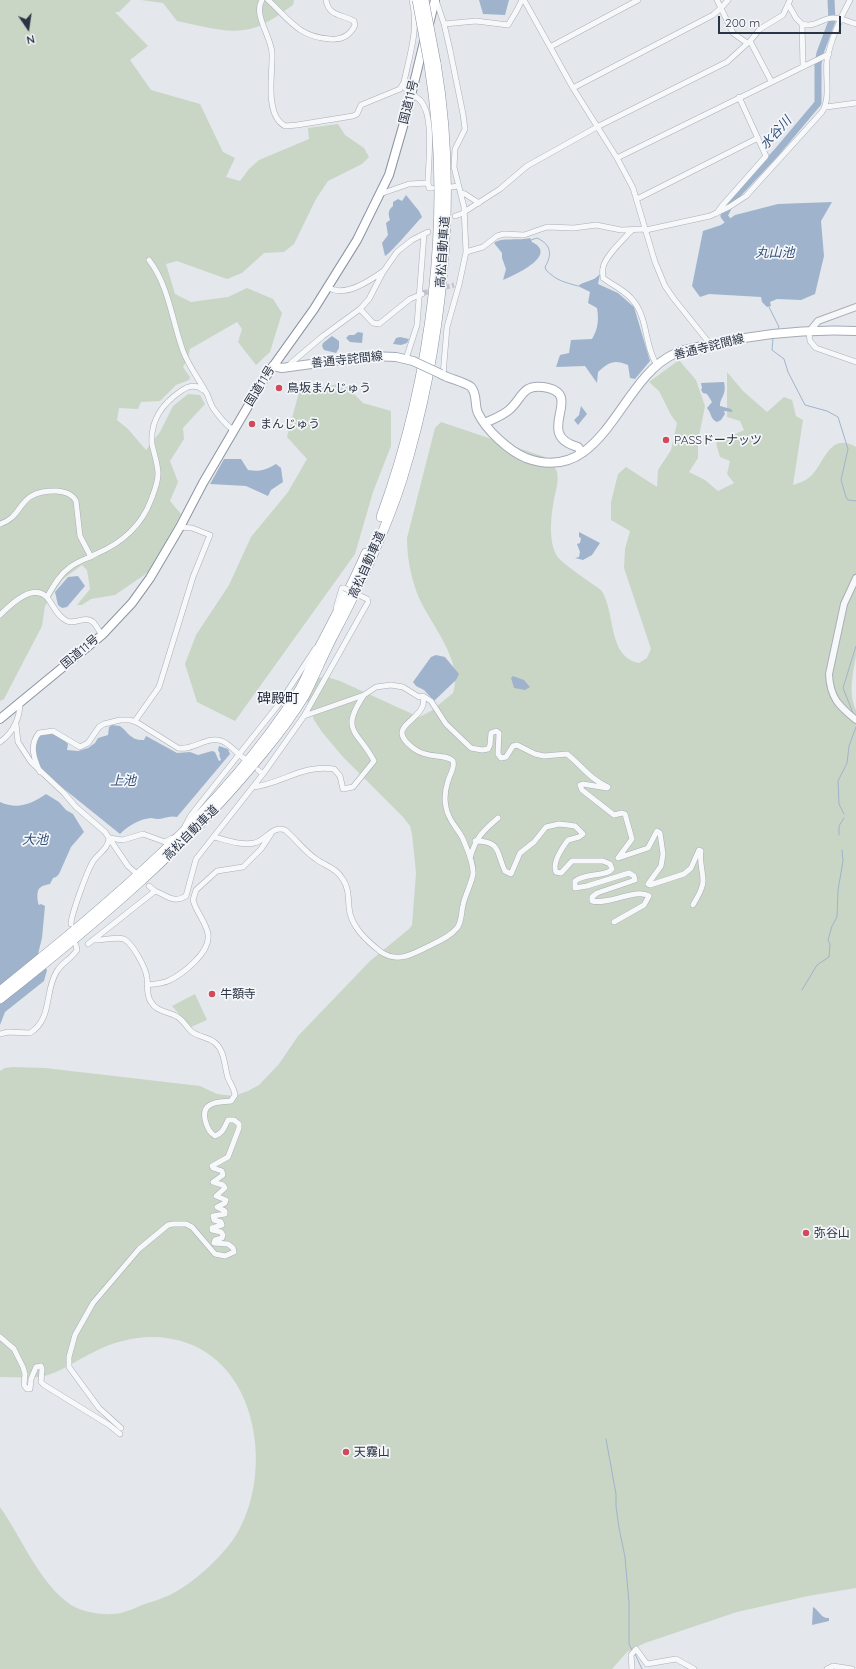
<!DOCTYPE html>
<meta charset="utf-8">
<style>
body{margin:0}
#map{position:relative;width:856px;height:1669px;overflow:hidden;background:#e4e7ec;font-family:Quicksand,sans-serif}
canvas{display:block}
.north{position:absolute;left:8px;top:8px;width:40px;height:40px;-webkit-text-stroke:3px #f4f6f9;paint-order:stroke;rotate:167deg;font-size:11px;font-weight:700;line-height:16px;text-align:center;color:#2b3445}
.north::after{content:'';display:block;margin:auto;width:14px;height:18px;background:#2b3445;clip-path:polygon(50% 0,100% 100%,50% 72%,0 100%)}
.scale{position:absolute;left:718px;top:16px;width:123px;height:18px;box-sizing:border-box;border:2px solid #2b3445;border-top:0;padding-left:5px;font-size:12px;line-height:14px;white-space:nowrap;color:#2b3445;-webkit-text-stroke:3px #f4f6f9;paint-order:stroke}
</style>
<div id="map">
<canvas width="856" height="1669"></canvas>
<div class="north">N</div>
<div class="scale">200 m</div>
</div>
<script>
const ctx = document.querySelector('canvas').getContext('2d');
ctx.lineJoin = 'round';
function fillPath(path, color) {
  ctx.fillStyle = color;
  ctx.fill(path, 'evenodd');
}
function strokePath(path, color, width, dash) {
  ctx.strokeStyle = color;
  ctx.lineWidth = width;
  ctx.lineCap = dash ? 'butt' : 'round';
  ctx.setLineDash(dash || []);
  ctx.stroke(path);
}
function label(font, color, halo, rows, align = 'center') {
  ctx.font = font + ' Quicksand,"Noto Sans JP",sans-serif';
  ctx.lineWidth = 3.5;
  ctx.setLineDash([]);
  ctx.textBaseline = 'middle';
  ctx.strokeStyle = halo;
  ctx.fillStyle = color;
  for (const [text, x, y, turn = 0] of rows) {
    ctx.save();
    ctx.translate(x, y);
    ctx.rotate((+turn || 0) * Math.PI / 180);
    ctx.textAlign = isNaN(turn) ? turn : align;
    if (halo) ctx.strokeText(text, 0, 0);
    ctx.fillText(text, 0, 0);
    ctx.restore();
  }
}
const green = new Path2D(`
 M 0,0 L 131,0 L 119,12 L 115,12 L 148,46 L 130,60 L 151,90 L 200,104 L 223,152 L 235,158 L 226,177 L 240,181 L 249,169 L 259,160 L 309,139 L 308,128 L 338,124 L 345,135 L 364,148 L 369,157 L 362,164 L 328,181 L 316,199 L 294,244 L 284,252 L 264,253 L 242,273 L 227,279 L 177,261 L 166,264 L 175,294 L 191,302 L 228,297 L 247,288 L 273,299 L 282,313 L 270,352 L 256,365 L 238,342 L 242,329 L 237,322 L 190,349 L 188,358 L 183,367 L 190,377 L 189,380 L 176,385 L 160,401 L 141,402 L 138,409 L 119,408 L 117,420 L 128,429 L 146,450 L 160,432 L 173,406 L 188,394 L 200,395 L 205,404 L 183,428 L 184,439 L 170,461 L 178,482 L 170,501 L 181,514 L 150,571 L 115,595 L 91,599 L 82,605 L 77,605 L 90,589 L 87,570 L 82,565 L 63,579 L 45,606 L 42,626 L 4,699 L 0,701 Z
 M 141,0 L 294,0 L 293,5 C 279,15 262,28 244,30 C 222,33 198,25 177,21 L 163,3 Z
 M 679,360 L 696,380 L 705,406 L 698,441 L 698,458 L 689,472 L 705,480 L 718,491 L 734,483 L 727,474 L 730,461 L 720,457 L 716,443 L 744,430 L 740,421 L 727,417 L 727,372 L 743,391 L 767,412 L 784,397 L 792,400 L 796,416 L 803,420 L 793,485 C 800,483 807,480 812,475 C 825,461 830,432 856,447 L 856,656 C 853,674 848,693 856,710 L 856,1588 L 808,1596 L 737,1612 L 645,1643 L 627,1652 L 612,1669 L 0,1669 L 0,1507 C 22,1538 39,1583 71,1605 C 84,1613 106,1616 121,1613 C 128,1611 136,1608 142,1605 C 151,1602 161,1599 170,1595 C 194,1583 226,1554 239,1530 C 272,1470 258,1368 187,1343 C 156,1332 123,1337 94,1352 C 79,1359 64,1370 48,1375 C 33,1379 16,1377 0,1377 L 0,1071 L 5,1068 L 13,1067 L 45,1068 L 200,1086 L 217,1094 L 234,1096 L 248,1091 L 259,1085 L 279,1064 L 298,1036 L 370,961 L 409,929 L 412,925 L 416,873 L 412,834 L 410,826 L 403,817 L 343,757 L 322,732 L 314,720 L 305,695 L 318,678 L 327,677 L 340,681 L 419,717 L 431,711 L 453,693 C 464,661 431,625 419,598 C 411,579 407,558 407,538 L 435,428 L 441,422 L 545,457 C 550,461 555,466 557,472 C 559,481 556,490 554,499 C 551,516 548,541 557,556 C 561,563 593,584 601,590 C 616,611 607,657 639,663 L 647,658 L 651,649 L 624,568 L 625,549 L 630,531 L 611,520 L 611,502 L 618,474 L 626,467 L 657,487 L 658,470 L 671,450 L 677,423 L 671,415 L 659,391 L 649,382 Z
 M 343,383 L 363,403 L 391,411 L 391,446 L 373,492 L 355,554 L 235,721 L 197,702 L 185,664 L 196,635 L 229,585 L 251,537 L 288,492 L 307,459 L 287,437 L 299,392 Z
 M 195,994 L 207,1020 L 191,1027 L 172,1006 Z`);
const water = new Path2D(`
 M 479,0 L 509,0 L 505,15 L 483,14 Z
 M 406,195 L 419,211 L 422,217 C 416,223 389,255 385,256 L 382,243 L 388,235 L 386,223 L 390,220 C 388,214 388,210 393,206 L 393,202 L 398,199 L 402,201 Z
 M 832,202 L 821,221 L 824,256 L 815,294 L 801,300 L 777,299 L 770,302 L 771,306 L 767,307 L 762,302 L 761,297 L 709,294 L 700,297 L 692,286 L 703,231 L 721,225 L 735,215 L 778,204 Z
 M 530,238 L 532,242 C 559,255 515,275 503,280 L 506,269 L 502,258 L 502,253 L 494,243 C 501,237 520,241 530,238 Z
 M 600,274 L 598,284 L 618,293 L 634,307 L 650,361 L 635,379 L 630,378 L 628,365 C 614,359 609,362 598,372 L 597,383 L 585,366 L 556,367 L 560,355 L 569,353 L 571,340 L 592,339 C 598,329 599,320 597,308 L 588,303 L 590,292 L 578,286 C 586,280 593,282 600,274 Z
 M 358,332 L 363,333 L 362,343 L 350,342 L 346,338 L 349,335 L 354,335 Z
 M 332,336 L 339,341 L 339,348 L 336,353 L 324,350 L 322,346 L 323,343 Z
 M 400,337 L 409,339 L 407,343 L 401,345 L 393,344 L 396,338 Z
 M 724,382 C 727,395 720,397 720,406 L 731,409 L 733,412 L 724,411 L 725,414 L 721,420 L 717,422 C 710,419 712,414 707,408 L 712,402 L 707,394 L 703,393 L 701,390 L 702,388 L 701,383 Z
 M 581,406 L 587,414 L 578,425 L 574,420 L 579,415 Z
 M 224,459 L 241,459 L 248,470 C 260,472 266,470 276,464 L 281,468 L 283,482 L 271,490 L 268,496 L 246,486 L 210,484 Z
 M 579,532 L 600,543 L 592,555 L 583,560 L 575,558 L 579,557 L 580,552 L 577,544 L 580,543 L 581,538 L 579,537 Z
 M 78,576 L 85,586 L 67,607 L 62,608 L 58,605 L 55,592 L 68,577 Z
 M 436,655 L 445,657 L 459,674 L 456,680 L 434,701 L 424,690 L 416,686 L 413,682 L 431,657 Z
 M 513,676 L 524,680 L 530,687 L 525,690 L 514,688 L 511,678 Z
 M 112,725 L 120,726 C 128,732 131,741 144,740 L 146,736 L 177,753 L 190,752 L 198,755 L 212,751 L 215,752 L 219,761 L 221,760 L 219,755 L 220,754 L 218,750 L 219,746 L 228,749 L 230,754 L 177,817 C 169,815 164,819 157,819 C 155,819 153,818 151,818 C 139,819 128,826 120,834 L 43,772 C 41,768 37,765 36,761 C 34,756 35,750 36,745 C 39,725 58,734 68,744 L 67,750 L 78,751 L 88,748 L 95,743 L 98,738 L 108,735 L 109,727 Z
 M 46,794 L 59,802 L 66,810 L 73,814 L 84,832 L 71,847 L 59,874 L 56,877 L 53,878 L 50,884 C 47,885 43,885 41,887 C 36,889 37,901 39,905 L 41,904 L 45,906 L 42,938 L 38,954 L 47,970 L 44,981 L 5,1012 L 0,1025 L 0,802 C 18,810 31,804 46,794 Z
 M 813,1607 C 819,1610 821,1619 829,1618 L 829,1621 L 812,1625 Z`);
const stream = new Path2D(`
 M 531,240 L 537,238 C 552,245 552,255 545,267 L 546,270 C 557,281 564,282 578,286
 M 769,307 L 779,327 L 777,330
 M 773,338 L 772,350 L 784,359 L 788,372 L 805,405 L 827,411 L 838,417 L 848,449 L 841,480 L 846,497 L 848,500 L 856,501
 M 853,713 L 843,688 L 856,646
 M 844,814 L 839,804 L 838,781 L 847,763 L 849,746 L 856,727
 M 839,835 L 839,826 L 844,818
 M 802,990 L 817,965 L 829,957 L 830,944 L 828,940 L 832,926 L 837,917 L 838,890 L 843,861 L 842,850
 M 606,1439 L 616,1494 L 616,1506 L 619,1528 L 625,1557 L 629,1603 L 629,1644 L 632,1650
 M 635,1654 L 642,1669`);
const river = new Path2D(`
 M 732,226 L 724,216 L 732,200 L 776,153 L 818,103 L 818,64 L 820,53 L 832,21 L 831,0`);
const minorTunnel = new Path2D(`
 M 423,293 L 454,285`);
const minor = new Path2D(`
 M 262,0 C 253,15 271,36 272,53 C 273,72 264,115 285,126 L 297,125 L 353,116 L 357,114 L 361,105 L 400,89 L 404,82 C 410,53 419,29 412,0
 M 268,0 C 289,19 298,37 330,39 C 342,40 350,36 355,25 L 354,21 C 342,14 329,17 326,0
 M 436,0 L 444,24 L 450,50 L 463,114 L 465,129 L 455,149 L 454,167 L 464,207 L 466,252 L 459,285 L 447,327 L 443,375
 M 524,0 L 573,88 L 617,158 L 633,188 L 655,262 L 665,286 L 674,299 L 710,344
 M 717,0 L 733,33 L 747,43
 M 788,4 L 796,18 L 802,24 C 812,27 818,22 827,19 C 836,16 847,21 856,24
 M 444,24 L 476,21 L 508,25 L 517,10 L 522,0
 M 802,24 L 803,66
 M 750,41 L 771,81
 M 550,47 L 638,0
 M 573,88 L 713,15 L 721,8 L 728,0
 M 420,100 C 435,116 428,162 428,183 L 429,188 L 432,188
 M 826,107 L 856,103
 M 617,158 L 829,54
 M 451,187 L 458,186
 M 461,193 L 465,194 L 479,203
 M 380,194 L 409,184 L 428,183
 M 637,199 L 758,138
 M 717,213 L 721,207 L 766,156 L 739,97
 M 455,216 L 461,214 L 500,189 L 527,166 L 597,127 L 727,62 L 750,41 L 760,29 L 783,15 L 790,0
 M 632,230 C 624,239 604,257 603,268 C 602,271 603,275 603,278 C 614,286 627,291 635,303 C 648,321 645,348 657,365
 M 646,230 L 710,216 L 729,207 L 746,196 L 822,112 C 831,98 825,77 827,60 C 830,42 841,16 850,0
 M 466,252 L 483,247 L 497,236 L 504,234 L 524,235 L 547,227 L 574,228 L 596,225 L 621,230 L 646,229
 M 149,260 C 169,286 172,321 183,351 C 189,367 199,379 207,394 C 209,398 210,403 213,408 C 218,415 226,426 234,430
 M 329,288 C 345,297 368,282 382,272
 M 360,309 L 373,323 L 379,324 L 410,299 L 422,294
 M 809,332 L 810,341 L 816,348 L 856,362
 M 406,359 L 417,325 L 424,234
 M 289,366 L 291,363 L 323,336 L 360,309 L 369,299 L 383,272 L 397,252 L 412,240 L 428,232
 M 0,524 C 26,516 15,490 57,491 C 66,492 72,494 76,501 L 80,536 L 91,557
 M 47,597 C 53,587 59,575 69,568 C 77,561 87,559 96,554 C 122,543 141,527 151,500 C 154,492 158,483 158,474 C 158,464 154,454 152,444 C 150,420 162,404 181,391 C 188,386 196,384 203,390
 M 336,608 L 342,588 L 344,588
 M 0,615 C 10,605 35,580 49,600 C 54,607 58,617 67,621 C 76,625 85,615 93,622 C 96,625 99,631 102,635
 M 304,716 L 364,695 L 376,687 L 391,685 L 403,687 L 419,697 L 423,696 L 431,701 L 446,724 L 471,748 L 482,750 L 488,749 L 490,745 L 491,733 L 496,731 L 499,733 L 498,754 L 501,758 L 506,757 L 513,746 L 517,745 L 535,754 L 544,756 L 567,754 C 582,766 590,779 608,787 L 607,788 L 583,784 L 580,785 L 582,790 L 614,815 L 622,813 L 625,814 L 632,839 L 618,858 L 648,848 L 657,831 L 660,833 L 663,854 L 661,866 L 648,884 L 650,885 L 684,874 L 691,868 L 699,850 L 701,851 C 699,861 703,871 703,881 C 703,890 697,897 693,905
 M 135,721 L 159,687 L 193,577 L 210,535 L 192,528 L 180,527
 M 16,724 L 18,742 L 31,762 L 64,793 L 76,807 L 105,832 L 128,866 L 138,875
 M 0,742 C 13,733 20,718 20,703
 M 258,770 L 263,774 L 304,716 L 368,602 L 367,599
 M 40,772 C 34,759 29,745 39,733 L 53,731 L 80,747 L 88,743 L 99,727 L 104,724 L 120,720 L 130,720 L 138,723 L 178,748 C 193,751 208,735 222,741 C 230,744 238,755 245,759
 M 253,787 C 282,784 302,764 334,769 L 340,776 L 343,789 L 353,787 L 374,761 C 358,730 339,732 364,695
 M 185,826 L 191,815 L 279,704 L 315,649
 M 214,837 C 226,840 242,846 254,843 C 266,841 272,825 285,830 C 296,839 304,851 316,859 C 325,866 335,867 342,878 C 349,888 348,896 349,907 C 350,926 367,941 381,952 C 396,962 409,956 423,949 C 434,943 449,938 457,928 C 462,922 461,913 463,905 C 465,895 471,885 473,874 C 474,863 467,849 463,839 C 458,828 448,821 446,807 C 444,798 445,790 448,781 C 450,774 455,768 453,761 C 445,753 429,759 416,750 C 383,727 418,723 423,705 C 424,702 423,698 423,696
 M 109,838 L 123,840 L 143,834 L 165,842 L 172,838
 M 475,841 C 502,841 496,853 505,871 L 511,874 L 520,853 L 534,842 L 546,827 L 559,824 L 568,825 L 575,826 L 583,834 L 579,837 L 568,840 C 562,848 552,863 556,872 L 561,873 L 572,861 L 603,861 L 610,864 L 612,869 L 610,871 C 599,877 586,873 575,881 L 575,888 L 587,886 L 629,873 L 634,876 L 635,880 L 597,893 L 592,897 L 592,901 C 609,905 636,888 649,896 L 644,905 L 614,922
 M 470,858 C 476,837 483,831 498,818
 M 149,886 L 155,891
 M 71,924 C 71,915 88,868 94,860 C 100,852 108,849 109,838
 M 93,940 C 101,941 117,936 124,939 C 133,944 146,968 147,978 C 148,986 146,995 151,1002 C 157,1012 167,1011 176,1016 C 184,1020 186,1027 191,1031 C 198,1037 207,1037 214,1042 C 225,1050 224,1065 228,1078 C 230,1083 234,1088 235,1095 L 231,1101 C 225,1102 216,1101 210,1105 C 199,1111 207,1131 215,1136 C 223,1133 224,1128 228,1120 L 234,1120 L 239,1124 L 239,1128 L 228,1157 L 212,1166 L 213,1168 L 222,1171 L 223,1175 L 213,1182 L 223,1185 L 225,1188 L 216,1196 L 226,1200 L 225,1203 L 217,1207 L 225,1211 L 225,1214 L 213,1216 L 214,1220 L 221,1222 L 222,1225 L 212,1228 L 212,1230 L 221,1232 L 223,1235 L 222,1238 L 215,1240 L 214,1243 L 228,1244 L 233,1248 L 234,1252 L 225,1256 L 215,1254 L 192,1227 L 186,1224 L 173,1224 L 168,1225 L 139,1249 L 93,1303 L 75,1335 L 69,1357 L 69,1367 L 99,1408 L 121,1428
 M 88,944 L 155,891 C 167,895 173,904 186,896 L 196,859 L 263,774
 M 147,985 C 154,984 161,984 168,981 C 183,974 211,952 208,934 C 206,922 196,912 193,900 L 196,890 L 217,871 L 243,867 L 261,849 L 271,834
 M 0,1034 L 8,1032 L 30,1033 C 53,1019 44,991 57,971 C 62,963 72,958 77,950 L 76,945
 M 0,1337 L 14,1349 L 23,1367 L 25,1374 L 24,1385 L 27,1389 L 30,1389 L 31,1379 L 36,1367 L 41,1366 L 42,1369 L 41,1382 L 44,1385 L 109,1425 L 120,1434
 M 632,1669 L 631,1655 L 636,1649 L 647,1664 L 676,1659 L 694,1669
 M 827,1669 L 833,1666 L 852,1669`);
const tertiary = new Path2D(`
 M 809,332 L 818,321 L 856,307
 M 856,578 L 844,604 L 829,674 C 830,698 839,706 856,720`);
const primary = new Path2D(`
 M 273,366 L 282,368 L 370,356 L 396,357 L 413,361
 M 441,374 C 449,379 465,382 471,387 C 478,395 474,405 478,413 C 486,430 509,451 526,458 C 604,487 619,379 674,354 C 684,349 697,347 709,345 C 756,334 807,329 856,331
 M 485,423 C 493,419 502,416 509,410 C 522,399 522,384 543,387 C 588,393 531,434 578,447 L 581,452`);
const trunk = new Path2D(`
 M 429,24 L 435,0
 M 0,719 L 102,635 L 132,603 L 150,578 L 180,527 L 203,483 L 264,379 L 314,309 L 357,240 L 389,175 L 406,116 L 424,42`);
const motorway = new Path2D(`
 M 381,517 C 432,378 453,213 429,65
 M 0,991 C 109,903 220,813 297,694 C 306,680 312,663 319,648 C 335,617 352,586 366,553
 M 0,999 C 95,924 187,847 263,753 C 278,735 293,715 305,695 C 314,677 322,658 331,640 C 358,589 384,536 402,480 C 442,350 459,197 436,63`);
const minorBridge = new Path2D(`
 M 405,88 L 420,100
 M 344,588 L 367,599`);
const primaryBridge = new Path2D(`
 M 413,361 L 441,374`);
const motorwayBridge = new Path2D(`
 M 417,0 L 429,65
 M 424,0 L 436,63`);
const markers = [
 [279,388,4,"#d1495b"],
 [252,424,4,"#d1495b"],
 [666,440,4,"#d1495b"],
 [212,994,4,"#d1495b"],
 [806,1233,4,"#d1495b"],
 [346,1452,4,"#d1495b"]
];
const streetNames = [
 ["国道11号",409,102,-76],
 ["高松自動車道",443,252,-86],
 ["善通寺詫間線",709,347,-14],
 ["善通寺詫間線",347,360,-6],
 ["国道11号",260,386,-58],
 ["高松自動車道",367,565,-66],
 ["国道11号",80,652,-40],
 ["高松自動車道",191,833,-45]
];
const poiNames = [
 ["鳥坂まんじゅう",287,388],
 ["まんじゅう",260,424],
 ["PASSドーナッツ",674,440],
 ["牛額寺",220,994],
 ["弥谷山",814,1233],
 ["天霧山",354,1452]
];
const waterNames = [
 ["水谷川",776,133,-48],
 ["丸山池",775,253],
 ["上池",123,781],
 ["大池",35,840]
];
const quarterNames = [
 ["碑殿町",278,699]
];
fillPath(green, '#c9d6c5');
fillPath(water, '#9fb4cc');
strokePath(stream, '#9fb4cc', 1);
strokePath(river, '#9fb4cc', 7);
strokePath(minorTunnel, '#bfc3cb', 5, [5, 2.5]);
strokePath(minor, '#a9aeb7', 6);
strokePath(tertiary, '#a9aeb7', 8);
strokePath(primary, '#a3abb8', 10);
strokePath(trunk, '#8b94a3', 10);
strokePath(motorway, '#8b94a3', 10);
strokePath(minor, '#f7f8fa', 5);
strokePath(tertiary, '#f7f8fa', 6);
strokePath(primary, '#fff', 8);
strokePath(trunk, '#fff', 8);
strokePath(motorway, '#fff', 9);
strokePath(minorBridge, '#a9aeb7', 6, []);
strokePath(primaryBridge, '#a3abb8', 10, []);
strokePath(motorwayBridge, '#8b94a3', 10, []);
strokePath(minorBridge, '#f7f8fa', 5);
strokePath(primaryBridge, '#fff', 8);
strokePath(motorwayBridge, '#fff', 9);
for (const [x, y, r, color] of markers) {
  const dot = new Path2D();
  dot.arc(x, y, r, 0, 2 * Math.PI);
  ctx.fillStyle = color;
  ctx.fill(dot);
  strokePath(dot, '#f4f6f9', 1.5);
}
label('12px', '#2b3445', '#f4f6f9', streetNames);
label('12px', '#2b3445', '#f4f6f9', poiNames, 'left');
label('italic 13px', '#34527a', '#f4f6f9', waterNames);
label('14px', '#1d2536', '#f4f6f9', quarterNames);
</script>
